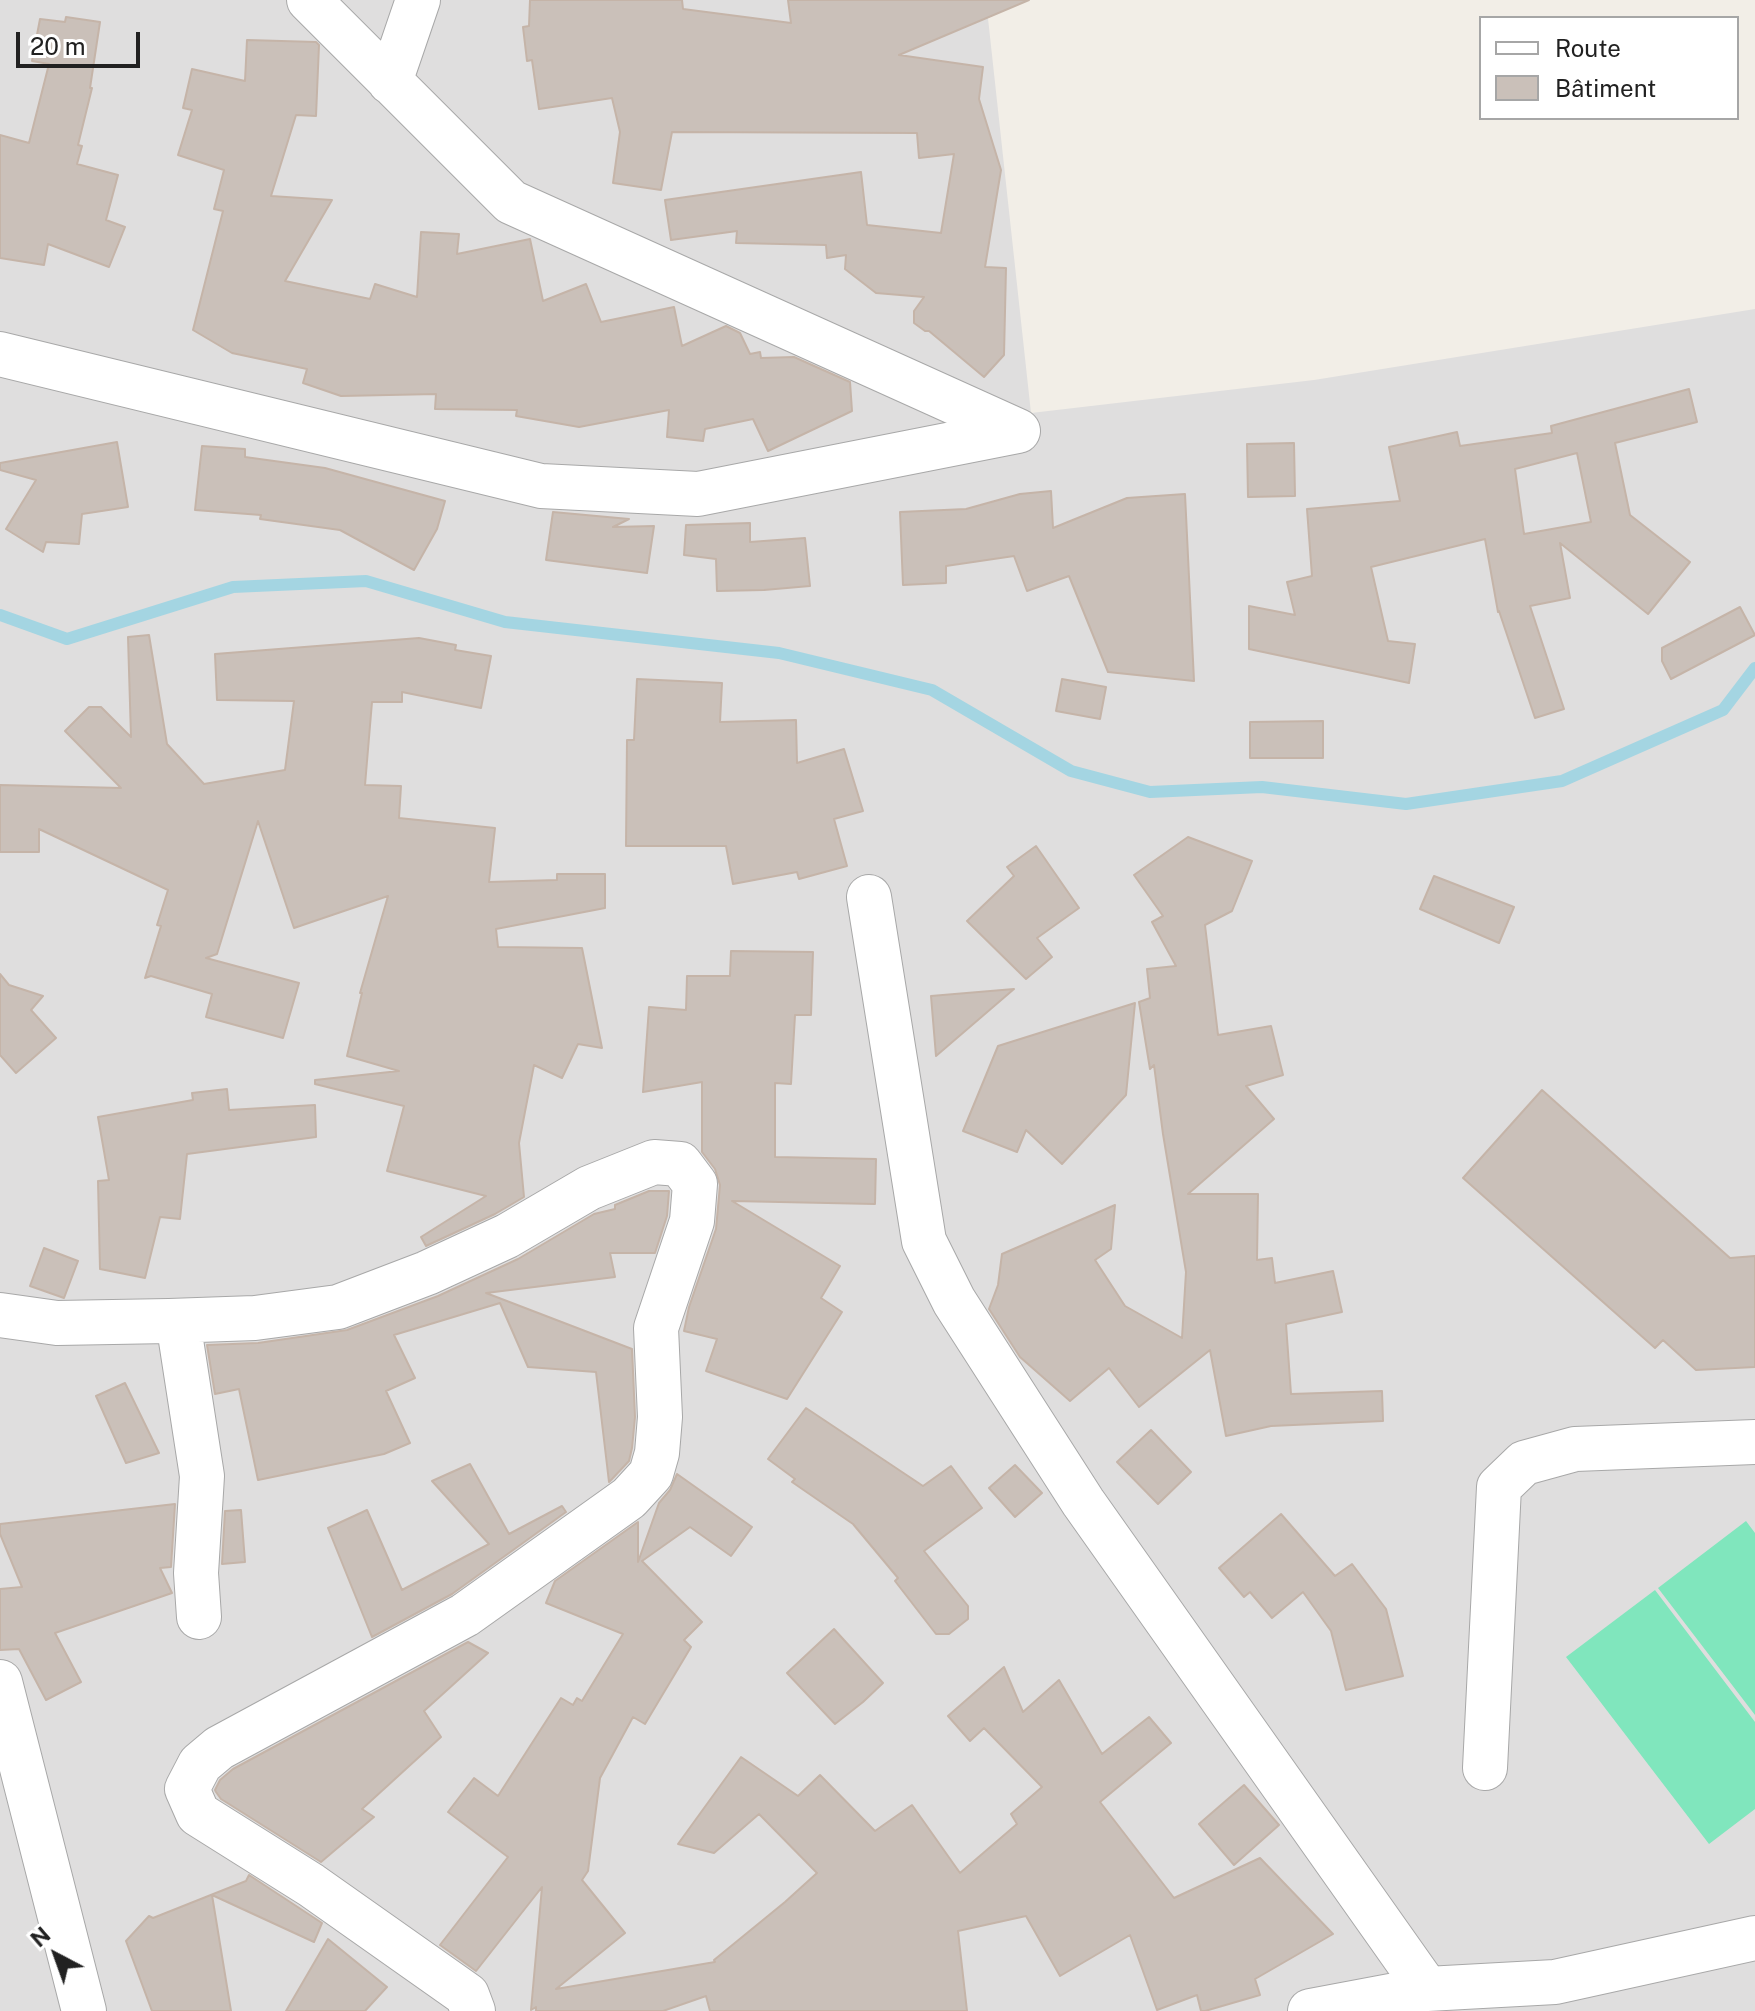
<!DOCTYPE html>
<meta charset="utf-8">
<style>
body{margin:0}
#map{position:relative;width:1755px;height:2011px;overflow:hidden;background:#f2eee7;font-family:"Public Sans",sans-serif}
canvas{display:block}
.legend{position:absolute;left:1479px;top:16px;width:260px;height:104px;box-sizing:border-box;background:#fff;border:2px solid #a6a6a6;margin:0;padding:10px 14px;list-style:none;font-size:24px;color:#212121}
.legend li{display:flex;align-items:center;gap:16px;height:40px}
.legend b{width:40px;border:2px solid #a6a6a6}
.north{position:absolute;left:16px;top:1915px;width:80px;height:80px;-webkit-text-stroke:6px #fff;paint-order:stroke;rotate:319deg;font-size:22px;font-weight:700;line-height:32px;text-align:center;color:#212121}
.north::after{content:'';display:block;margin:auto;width:28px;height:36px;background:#212121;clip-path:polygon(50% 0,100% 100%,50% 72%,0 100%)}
.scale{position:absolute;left:16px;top:32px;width:124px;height:36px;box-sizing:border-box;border:4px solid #212121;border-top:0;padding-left:10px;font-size:24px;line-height:28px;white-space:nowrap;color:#212121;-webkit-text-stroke:6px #fff;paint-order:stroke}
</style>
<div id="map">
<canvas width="1755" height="2011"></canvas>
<ul class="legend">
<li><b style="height:10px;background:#fff"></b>Route</li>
<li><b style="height:22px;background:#cac0b9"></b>Bâtiment</li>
</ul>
<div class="north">N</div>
<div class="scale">20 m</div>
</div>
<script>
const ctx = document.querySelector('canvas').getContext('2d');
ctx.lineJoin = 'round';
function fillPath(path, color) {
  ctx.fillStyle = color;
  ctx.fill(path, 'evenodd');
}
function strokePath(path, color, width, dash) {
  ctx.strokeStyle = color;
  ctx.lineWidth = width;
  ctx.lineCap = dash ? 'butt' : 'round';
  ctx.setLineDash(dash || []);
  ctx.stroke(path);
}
const residential = new Path2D(`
 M 0,0 L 986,0 L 1031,413 L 1314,380 L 1755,309 L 1755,2011 L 0,2011 Z`);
const pitch = new Path2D(`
 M 1746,1521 L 1755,1533 L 1755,1715 L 1658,1588 Z
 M 1655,1590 L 1755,1722 L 1755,1809 L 1709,1844 L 1566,1657 Z`);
const stream = new Path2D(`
 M 0,615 L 67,639 L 233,587 L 366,581 L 505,622 L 779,653 L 932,690 L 1071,771 L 1150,792 L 1262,787 L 1406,804 L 1562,781 L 1723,710 L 1755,668`);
const building = new Path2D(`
 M 530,0 L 682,0 L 683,9 L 791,23 L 788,0 L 1029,0 L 899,55 L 983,67 L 979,99 L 1001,170 L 985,267 L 1006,268 L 1004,355 L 984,377 L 929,331 L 925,331 L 914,323 L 914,311 L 924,297 L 876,293 L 845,269 L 846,255 L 827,258 L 826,245 L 736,243 L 737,231 L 671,240 L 665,200 L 861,172 L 867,225 L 941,233 L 954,154 L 919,158 L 917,133 L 672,132 L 661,190 L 613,183 L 620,132 L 612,98 L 539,109 L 532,60 L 527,61 L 523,27 L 529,26 Z
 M 66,17 L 100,22 L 90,88 L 92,88 L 78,145 L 82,146 L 77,164 L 118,175 L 106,220 L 125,227 L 109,267 L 48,244 L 44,265 L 0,258 L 0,135 L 29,143 L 49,64 L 32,61 L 40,19 L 65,22 Z
 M 247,40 L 316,42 L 319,45 L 316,116 L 296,115 L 271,196 L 332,200 L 285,281 L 370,299 L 375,284 L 417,297 L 421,232 L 459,234 L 457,254 L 530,239 L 543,301 L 586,284 L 601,322 L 674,307 L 682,346 L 726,326 L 740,333 L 750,354 L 760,352 L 761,358 L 794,357 L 850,382 L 852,411 L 768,451 L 753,419 L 705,429 L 703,441 L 667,437 L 669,410 L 579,427 L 516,416 L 517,410 L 435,409 L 436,394 L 341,396 L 303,383 L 307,369 L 232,353 L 193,330 L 223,211 L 214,209 L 224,170 L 178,155 L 192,110 L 183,108 L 192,69 L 245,81 Z
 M 1689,389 L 1697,422 L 1615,443 L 1630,515 L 1690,562 L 1648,614 L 1560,543 L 1570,598 L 1530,606 L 1564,709 L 1535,718 L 1499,611 L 1498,612 L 1485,539 L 1371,567 L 1388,641 L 1415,644 L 1409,683 L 1249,649 L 1249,606 L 1295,615 L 1287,582 L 1312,576 L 1307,509 L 1400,501 L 1389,447 L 1457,432 L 1460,446 L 1552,433 L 1551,426 ZM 1577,453 L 1591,522 L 1524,534 L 1515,469 Z
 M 117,442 L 128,507 L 82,514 L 79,544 L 46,542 L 43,552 L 6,529 L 36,480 L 0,470 L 0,463 Z
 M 1294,443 L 1295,496 L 1248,497 L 1247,444 Z
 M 202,446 L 245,449 L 245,457 L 325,468 L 445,501 L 437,529 L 414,570 L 340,530 L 260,519 L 261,515 L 195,510 Z
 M 1051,491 L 1053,528 L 1127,498 L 1185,494 L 1194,681 L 1108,672 L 1069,576 L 1027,591 L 1014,556 L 946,566 L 946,583 L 903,585 L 900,512 L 966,509 L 1020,494 Z
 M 553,512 L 629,519 L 613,527 L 654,526 L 647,573 L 546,560 Z
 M 750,523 L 750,542 L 805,538 L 810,586 L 764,590 L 717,591 L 716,559 L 684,555 L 686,525 Z
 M 1740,607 L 1755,635 L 1671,679 L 1662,661 L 1662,648 Z
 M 149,635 L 167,744 L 204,784 L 285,770 L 294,701 L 217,700 L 215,654 L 419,638 L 456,645 L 455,650 L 491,656 L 481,708 L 402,692 L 402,702 L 372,702 L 365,785 L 401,786 L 399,818 L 495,828 L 489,882 L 557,880 L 557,874 L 605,874 L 605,908 L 496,929 L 498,947 L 582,948 L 602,1048 L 578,1044 L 562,1078 L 534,1065 L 519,1143 L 524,1197 L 495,1214 L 426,1246 L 421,1237 L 486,1196 L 387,1171 L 404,1106 L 315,1084 L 315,1080 L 399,1071 L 347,1056 L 362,993 L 360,993 L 388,896 L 294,928 L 258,821 L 217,954 L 206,958 L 299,983 L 283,1038 L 206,1017 L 212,994 L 151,976 L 145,978 L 161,926 L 157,925 L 168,890 L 39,829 L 39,852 L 0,852 L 0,785 L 121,788 L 65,731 L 89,707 L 101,707 L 131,737 L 128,637 Z
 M 637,679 L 722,683 L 720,722 L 796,720 L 797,763 L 844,749 L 863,811 L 834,819 L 847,866 L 799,879 L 797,872 L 733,884 L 726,846 L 626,846 L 627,740 L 634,740 Z
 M 1062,679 L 1106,687 L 1100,719 L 1056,711 Z
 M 1323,721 L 1323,758 L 1250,758 L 1250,722 Z
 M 1188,837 L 1252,861 L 1232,911 L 1205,925 L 1218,1035 L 1271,1026 L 1283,1075 L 1246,1086 L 1274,1119 L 1188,1194 L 1258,1194 L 1257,1260 L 1272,1258 L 1275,1283 L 1333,1271 L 1342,1312 L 1286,1324 L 1291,1394 L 1382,1391 L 1383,1421 L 1271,1426 L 1226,1436 L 1210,1350 L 1139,1407 L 1109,1368 L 1070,1401 L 1020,1357 L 989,1309 L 998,1285 L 1002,1254 L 1115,1205 L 1111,1249 L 1095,1260 L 1125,1306 L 1182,1338 L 1186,1272 L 1163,1134 L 1154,1065 L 1150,1069 L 1139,1002 L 1150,998 L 1147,969 L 1176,966 L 1152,922 L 1163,916 L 1134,875 Z
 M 1036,846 L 1079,908 L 1037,938 L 1052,957 L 1026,979 L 967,921 L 1014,876 L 1007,867 Z
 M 1434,876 L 1514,907 L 1499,943 L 1420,909 Z
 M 731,951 L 813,952 L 811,1015 L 795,1015 L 791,1084 L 775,1083 L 775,1157 L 876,1159 L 875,1204 L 732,1201 L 840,1266 L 821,1298 L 842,1312 L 787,1399 L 706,1371 L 717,1339 L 684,1331 L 689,1307 L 716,1229 L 720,1185 L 715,1169 L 702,1152 L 702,1082 L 643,1092 L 649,1007 L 686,1010 L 687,976 L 730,976 Z
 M 0,974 L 9,985 L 43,996 L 31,1010 L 56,1038 L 16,1073 L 0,1055 Z
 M 1014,989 L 936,1056 L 931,996 Z
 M 1135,1003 L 1126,1095 L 1062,1164 L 1026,1130 L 1017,1152 L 963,1131 L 998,1046 Z
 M 227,1089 L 229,1110 L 315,1105 L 316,1137 L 187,1154 L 180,1219 L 160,1217 L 145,1278 L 100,1269 L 98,1181 L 109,1180 L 98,1117 L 193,1100 L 192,1093 Z
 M 1542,1090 L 1730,1258 L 1755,1256 L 1755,1367 L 1696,1370 L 1663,1340 L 1655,1348 L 1463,1178 Z
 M 649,1191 L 669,1191 L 667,1216 L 655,1253 L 610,1253 L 615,1277 L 486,1293 L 632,1349 L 635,1417 L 632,1448 L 629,1461 L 612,1479 L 609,1482 L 596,1372 L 528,1367 L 500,1303 L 394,1335 L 415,1378 L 386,1391 L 410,1443 L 384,1454 L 258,1480 L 239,1389 L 215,1394 L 207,1345 L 258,1343 L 347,1330 L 438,1296 L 518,1259 L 594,1214 L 615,1209 L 615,1205 Z
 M 44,1248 L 78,1261 L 64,1298 L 30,1286 Z
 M 125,1383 L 159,1453 L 126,1463 L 96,1396 Z
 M 806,1408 L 923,1486 L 951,1466 L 982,1508 L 924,1551 L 968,1606 L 968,1619 L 949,1634 L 936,1634 L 895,1581 L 898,1578 L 853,1524 L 792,1482 L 795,1479 L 768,1459 Z
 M 1151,1430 L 1191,1472 L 1158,1504 L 1117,1462 Z
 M 470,1464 L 509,1534 L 562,1506 L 566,1512 L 452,1594 L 372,1637 L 328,1528 L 367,1510 L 402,1590 L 489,1544 L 432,1481 Z
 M 1015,1465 L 1042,1493 L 1015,1517 L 989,1488 Z
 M 677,1474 L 752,1527 L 731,1556 L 690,1527 L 642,1561 L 702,1622 L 684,1640 L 691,1647 L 645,1724 L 633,1717 L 600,1778 L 588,1871 L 582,1880 L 625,1933 L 556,1989 L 715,1962 L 714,1960 L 785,1902 L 817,1873 L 759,1814 L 714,1853 L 678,1844 L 741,1757 L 798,1796 L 820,1775 L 875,1831 L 912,1805 L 960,1873 L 1017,1824 L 1011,1814 L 1042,1787 L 984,1728 L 970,1741 L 948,1716 L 1004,1667 L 1023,1712 L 1059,1680 L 1102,1754 L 1149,1717 L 1171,1743 L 1100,1802 L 1174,1898 L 1260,1858 L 1333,1934 L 1255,1979 L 1260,1995 L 1205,2011 L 1201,2011 L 1197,1995 L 1157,2010 L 1130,1935 L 1060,1976 L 1026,1916 L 958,1931 L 967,2011 L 710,2011 L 706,1996 L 663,2011 L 536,2011 L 536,2007 L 531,2010 L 542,1887 L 476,1971 L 440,1945 L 508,1857 L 448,1812 L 474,1778 L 498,1796 L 561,1698 L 573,1705 L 577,1698 L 582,1701 L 623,1634 L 546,1603 L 555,1581 L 638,1522 L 638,1562 L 659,1503 L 670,1490 Z
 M 175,1504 L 171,1567 L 160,1568 L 172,1593 L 55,1633 L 81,1682 L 46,1700 L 19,1649 L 0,1650 L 0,1589 L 22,1587 L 0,1534 L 0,1524 Z
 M 241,1510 L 245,1562 L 222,1564 L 225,1511 Z
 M 1281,1514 L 1335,1576 L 1352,1564 L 1386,1609 L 1403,1676 L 1346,1690 L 1331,1631 L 1303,1592 L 1272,1618 L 1250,1592 L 1244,1597 L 1219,1568 Z
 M 834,1629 L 883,1683 L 863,1702 L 835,1724 L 787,1673 Z
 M 468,1642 L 488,1653 L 424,1711 L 441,1737 L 362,1809 L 374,1817 L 321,1862 L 221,1799 L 216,1792 L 215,1790 L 220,1780 L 233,1769 Z
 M 1244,1785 L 1279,1825 L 1234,1865 L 1199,1824 Z
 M 249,1875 L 322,1923 L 314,1942 L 212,1895 L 231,2011 L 152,2011 L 126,1941 L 149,1916 L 153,1918 L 246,1881 Z
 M 328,1939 L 387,1987 L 365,2011 L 286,2011 Z`);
const minor = new Path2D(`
 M 309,0 L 511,202 L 1018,431
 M 390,82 L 418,0
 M 0,354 L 541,486 L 698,494 L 1018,431
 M 869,897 L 924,1241 L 954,1301 L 1083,1502 L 1427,1989
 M 0,1315 L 57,1323 L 169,1321 L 255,1318 L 338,1307 L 427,1273 L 507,1236 L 589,1188 L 654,1162 L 680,1164 L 695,1184 L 692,1221 L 656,1328 L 660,1417 L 657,1453 L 651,1474 L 629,1498 L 465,1615 L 219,1748 L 200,1764 L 187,1789 L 198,1814 L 311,1885 L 467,1995 L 473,2011
 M 178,1321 L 202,1476 L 196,1573 L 199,1617
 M 0,1682 L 84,2011
 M 1485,1768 L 1499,1487 L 1524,1463 L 1575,1449 L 1755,1442
 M 1310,2011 L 1427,1989 L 1555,1982 L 1755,1938`);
fillPath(residential, '#dfdede');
fillPath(pitch, '#80e6bd');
strokePath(stream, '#a4d5e2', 12);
fillPath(building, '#cac0b9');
strokePath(building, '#c5b4a8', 2);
strokePath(minor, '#a8a8a8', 46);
strokePath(minor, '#fff', 44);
</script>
